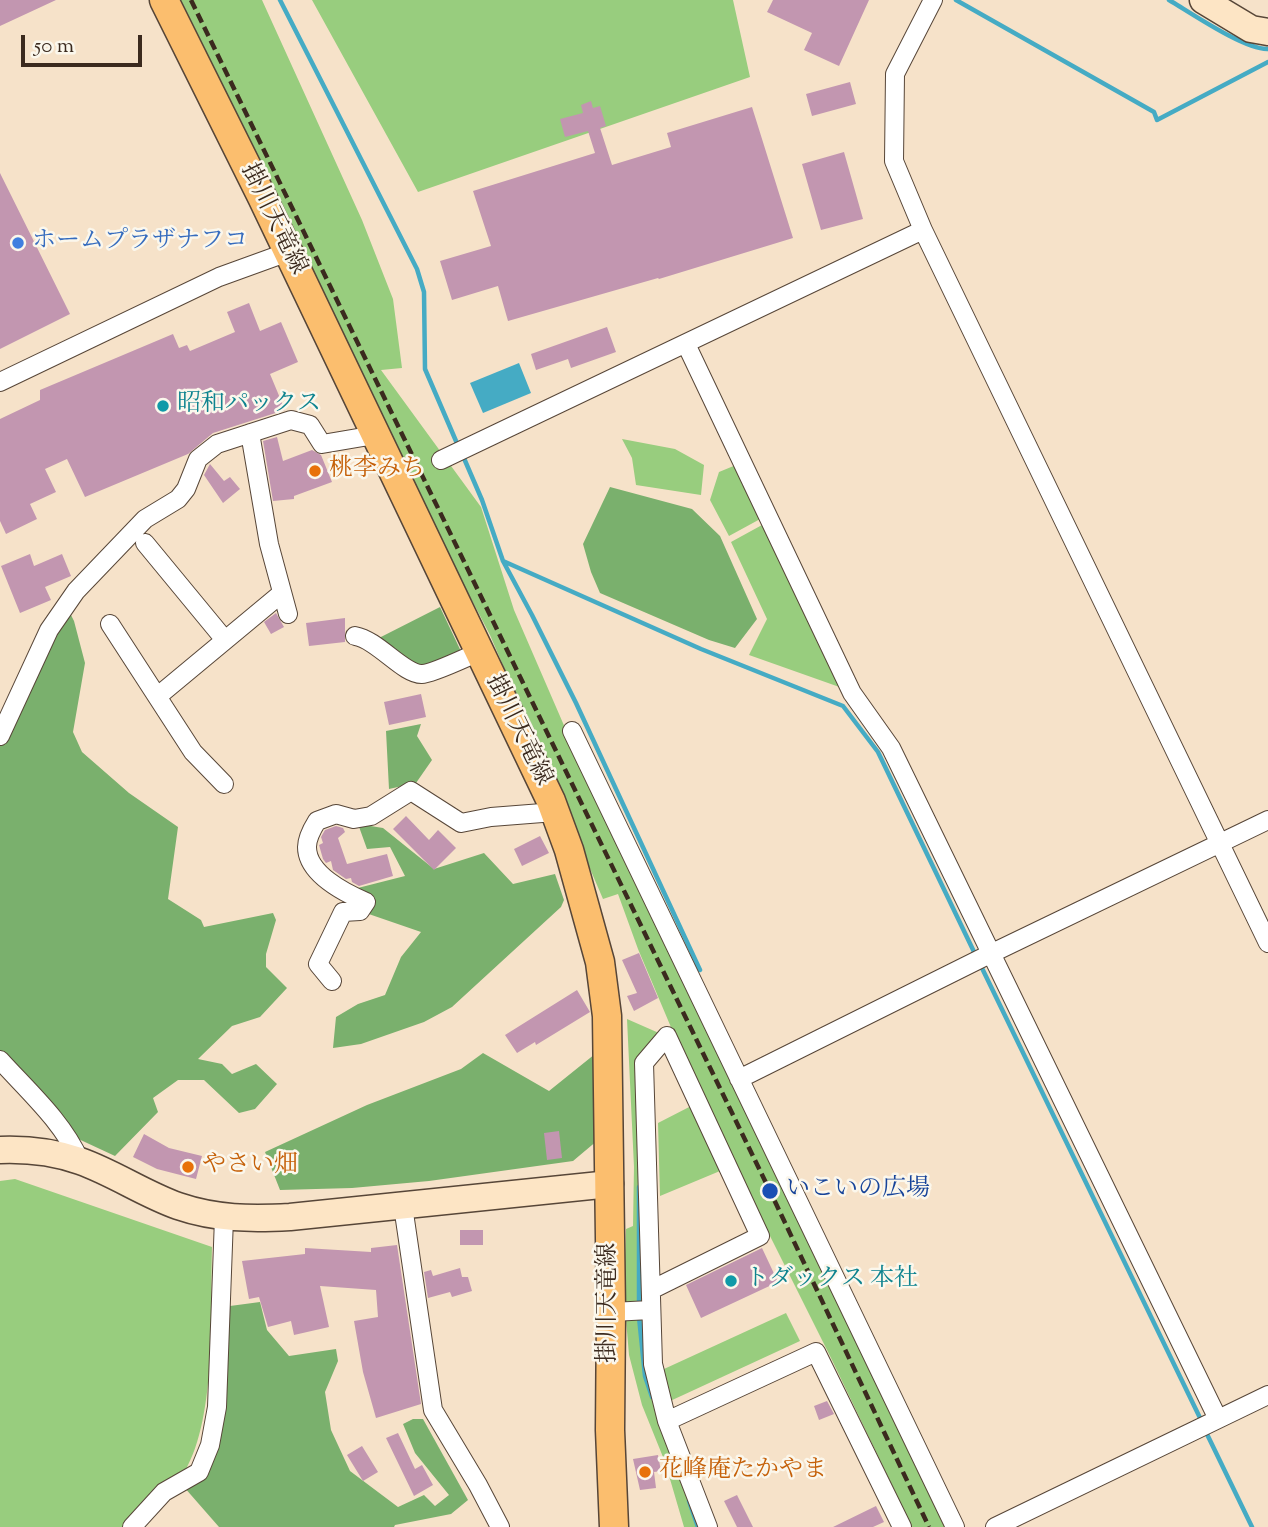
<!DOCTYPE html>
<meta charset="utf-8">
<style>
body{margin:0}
#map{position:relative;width:1268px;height:1527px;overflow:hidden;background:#f6e2c9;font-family:"Sorts Mill Goudy",serif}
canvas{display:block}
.scale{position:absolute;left:21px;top:35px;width:121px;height:32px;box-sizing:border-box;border:4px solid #3b2a1e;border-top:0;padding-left:9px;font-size:21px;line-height:24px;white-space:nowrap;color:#3b2a1e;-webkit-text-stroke:5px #fbf7ec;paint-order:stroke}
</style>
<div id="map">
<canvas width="1268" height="1527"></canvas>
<div class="scale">50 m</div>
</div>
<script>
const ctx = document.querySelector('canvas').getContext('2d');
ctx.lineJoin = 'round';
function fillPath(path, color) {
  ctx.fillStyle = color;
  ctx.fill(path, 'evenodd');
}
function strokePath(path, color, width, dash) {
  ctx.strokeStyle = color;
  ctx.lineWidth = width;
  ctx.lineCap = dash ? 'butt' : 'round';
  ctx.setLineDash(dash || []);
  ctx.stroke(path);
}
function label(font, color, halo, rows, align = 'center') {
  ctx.font = font + ' "Sorts Mill Goudy","Noto Serif JP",serif';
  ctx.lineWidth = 5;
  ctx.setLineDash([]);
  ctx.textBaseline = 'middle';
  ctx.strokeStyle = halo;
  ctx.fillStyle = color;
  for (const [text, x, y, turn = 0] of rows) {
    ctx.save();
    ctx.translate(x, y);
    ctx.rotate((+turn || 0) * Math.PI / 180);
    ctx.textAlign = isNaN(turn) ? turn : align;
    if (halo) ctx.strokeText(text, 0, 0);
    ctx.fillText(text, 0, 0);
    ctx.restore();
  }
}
const green = new Path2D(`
 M 175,0 L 262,0 L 362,220 L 393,299 L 402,368 L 381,370 L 481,507 L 514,610 L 569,737 L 948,1527 L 912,1527 L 831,1358 L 700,1096 L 638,949 L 618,894 L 603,899 L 490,635 L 390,443 Z
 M 312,0 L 733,0 L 750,77 L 418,192 Z
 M 622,439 L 675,449 L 704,465 L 701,495 L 636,485 L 632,458 Z
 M 736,465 L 762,518 L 729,536 L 710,500 L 719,472 Z
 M 762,525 L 845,689 L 749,655 L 767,619 L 731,542 Z
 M 627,1019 L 668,1037 L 644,1064 L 650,1353 L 705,1527 L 684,1527 L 665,1462 L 642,1405 L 629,1355 L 624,1296 L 626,1229 L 633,1226 L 634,1167 Z
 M 695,1104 L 720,1171 L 660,1196 L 658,1123 Z
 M 15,1179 L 212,1247 C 210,1310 217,1416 185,1471 C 175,1488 149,1511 134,1527 L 0,1527 L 0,1181 Z
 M 786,1313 L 800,1341 L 668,1402 L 663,1383 L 664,1369 Z`);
const forest = new Path2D(`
 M 610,487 L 692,509 L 720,536 L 757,619 L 735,648 L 709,640 L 600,593 L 591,572 L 583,544 Z
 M 440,607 L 466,662 L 426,672 L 375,640 Z
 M 68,609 L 74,621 L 85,663 L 73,732 L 82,752 L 129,793 L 178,827 L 168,899 L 201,920 L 204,927 L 273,913 L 276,920 L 266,954 L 266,967 L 287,988 L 260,1017 L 232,1026 L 198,1059 L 222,1064 L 232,1074 L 256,1064 L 277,1084 L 255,1109 L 239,1113 L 204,1080 L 178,1080 L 153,1098 L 158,1112 L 115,1156 L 72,1136 L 0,1060 L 0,737 Z
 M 421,724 L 417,736 L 432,760 L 416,783 L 389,789 L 386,731 Z
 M 358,824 L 383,828 L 434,869 L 484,853 L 513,884 L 555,874 L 564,900 L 561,907 L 452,1007 L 424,1022 L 361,1044 L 333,1048 L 336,1017 L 358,1004 L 385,995 L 401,957 L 421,932 L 360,911 L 342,892 L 405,876 L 390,847 L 367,849 Z
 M 483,1053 L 549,1091 L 595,1054 L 598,1140 L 573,1161 L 429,1181 L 352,1188 L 280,1190 L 265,1152 L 367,1105 L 461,1069 Z
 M 260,1302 L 267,1330 L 289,1356 L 336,1349 L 338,1361 L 325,1392 L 331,1430 L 350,1471 L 398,1507 L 424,1495 L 435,1506 L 449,1495 L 415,1453 L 403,1424 L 413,1419 L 423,1419 L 468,1500 L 451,1514 L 395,1525 L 394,1527 L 219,1527 L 184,1487 L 210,1445 L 230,1306 Z`);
const water = new Path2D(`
 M 519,363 L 531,393 L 483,413 L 470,383 Z`);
const stream = new Path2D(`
 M 280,0 L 417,269 L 424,292 L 425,369 L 459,448
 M 956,0 L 1154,112 L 1157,120 L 1268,62
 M 1169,0 C 1191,13 1245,50 1268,49
 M 463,456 L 482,500 L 503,561 L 532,615 L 576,703 L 700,970
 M 503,561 L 701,649 L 843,706 L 878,752 L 976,956
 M 980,964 L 1202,1422
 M 639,1187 L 639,1304
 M 639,1317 L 645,1376 L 652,1397
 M 1205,1430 L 1252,1527
 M 689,1501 L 698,1527`);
const building = new Path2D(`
 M 0,0 L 56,0 L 0,26 Z
 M 773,0 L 869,0 L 839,66 L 804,50 L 812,33 L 767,12 Z
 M 850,82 L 856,104 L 812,116 L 806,94 Z
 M 591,101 L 593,108 L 600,106 L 606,126 L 600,128 L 612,165 L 671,147 L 667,133 L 752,107 L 793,238 L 659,279 L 658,278 L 508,321 L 498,286 L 452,300 L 440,261 L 491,246 L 473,191 L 595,153 L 588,131 L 565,137 L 560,119 L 583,113 L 581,105 Z
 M 844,152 L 863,219 L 821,230 L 802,164 Z
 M 0,173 L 70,314 L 0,349 Z
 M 249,303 L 260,331 L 281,322 L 298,362 L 270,374 L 285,410 L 213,433 L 188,454 L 85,497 L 67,459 L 45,469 L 56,492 L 30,504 L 37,519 L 6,534 L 0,521 L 0,419 L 40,400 L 40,390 L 173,334 L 179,348 L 187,345 L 190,351 L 235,332 L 227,312 Z
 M 607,327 L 616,352 L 571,368 L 568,359 L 536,370 L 531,354 Z
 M 277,437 L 283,461 L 312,450 L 321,455 L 332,482 L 294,496 L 294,499 L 273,501 L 263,441 Z
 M 210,464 L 224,481 L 230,477 L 240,489 L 223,503 L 204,475 Z
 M 30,554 L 34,566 L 62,554 L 71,576 L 45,587 L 51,600 L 20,613 L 1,566 Z
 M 276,613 L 284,627 L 271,634 L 264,622 Z
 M 345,618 L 345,642 L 309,646 L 306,623 Z
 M 421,694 L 426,717 L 389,725 L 384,702 Z
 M 406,816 L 429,840 L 438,830 L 456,848 L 434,870 L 393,829 Z
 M 336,826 L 343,828 L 345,832 L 338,838 L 347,864 L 387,854 L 393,876 L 359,886 L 352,882 L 351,878 L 346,879 L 333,870 L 331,861 L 326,863 L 323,859 L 319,845 L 323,843 L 321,837 L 325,830 Z
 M 540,836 L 549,853 L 522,866 L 514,849 Z
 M 639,953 L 658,998 L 634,1011 L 627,996 L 637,993 L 622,960 Z
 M 577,990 L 590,1012 L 536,1045 L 535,1042 L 517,1053 L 505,1035 Z
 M 559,1131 L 562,1158 L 547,1160 L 544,1133 Z
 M 144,1134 L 169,1148 L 202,1156 L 196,1179 L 157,1169 L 133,1157 Z
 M 460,1230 L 483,1230 L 483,1245 L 460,1245 Z
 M 397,1245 L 421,1404 L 376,1418 L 363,1372 L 354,1321 L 378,1317 L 376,1290 L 320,1286 L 329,1327 L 294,1335 L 291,1321 L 268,1327 L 259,1297 L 249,1299 L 242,1261 L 305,1254 L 305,1248 L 371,1252 L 371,1248 Z
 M 762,1248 L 778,1282 L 701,1318 L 686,1285 Z
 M 460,1268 L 462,1277 L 468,1277 L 472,1291 L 452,1297 L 450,1292 L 428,1298 L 424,1272 L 431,1270 L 433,1276 Z
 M 827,1401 L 834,1414 L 819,1420 L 814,1406 Z
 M 398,1433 L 415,1469 L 422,1465 L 433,1485 L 414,1496 L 386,1438 Z
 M 362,1446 L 378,1472 L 363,1481 L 347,1455 Z
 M 658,1455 L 661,1471 L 654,1472 L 656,1488 L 640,1490 L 633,1459 Z
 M 737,1495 L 753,1527 L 737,1527 L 724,1501 Z
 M 876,1506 L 884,1522 L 873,1527 L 833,1527 Z`);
const street = new Path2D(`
 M 933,0 L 895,74 L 894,161 L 923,230 L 1268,943
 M 686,344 L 852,693 L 891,748 L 1218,1419
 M 0,382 L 219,277 L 288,252
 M 250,433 L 269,544 L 288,614
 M 441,460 L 923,230
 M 145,543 L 225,640
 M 110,624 L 193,752 L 224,784
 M 355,636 C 378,640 404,675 422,674 C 432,674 467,657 479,652
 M 158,696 L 282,593
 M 572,731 L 955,1527
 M 0,736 L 49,630 L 76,591 L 145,519 L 178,499 L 186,489 L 198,459 L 217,444 L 291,420 L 310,425 L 322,444 L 375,435
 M 332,981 L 318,964 L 343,912 L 360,911 L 366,902 C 345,893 307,874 307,847 C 307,838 312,829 317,821 L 336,814 L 354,819 L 371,816 L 411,791 L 461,823 L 491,817 L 555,812
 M 0,1060 C 29,1092 63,1122 80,1161
 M 739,1079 L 986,956 L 1268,820
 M 403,1206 L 433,1410 L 478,1485 L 500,1527
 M 651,1290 L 760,1236 L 667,1036 L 644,1063 L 653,1364 L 667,1421 L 708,1527
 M 611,1312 L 651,1310
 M 667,1421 L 816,1352 L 902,1527
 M 132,1527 L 164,1492 L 199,1472 L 210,1445 L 217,1407 L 224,1218
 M 995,1527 L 1268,1395`);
const secondary = new Path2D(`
 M 1203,0 L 1251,29 L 1268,32
 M 0,1150 C 27,1149 54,1152 80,1161 C 114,1173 144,1194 178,1206 C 216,1219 251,1219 290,1217 L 610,1184`);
const primary = new Path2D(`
 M 164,0 L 262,197 L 551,801 L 569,850 L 600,962 L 607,1016 L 611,1312 L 610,1430 L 614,1527`);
const rail = new Path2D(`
 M 191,0 L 770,1191 L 929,1527`);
const markers = [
 [18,243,7,"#3f7fe0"],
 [163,406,7,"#0f9aa8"],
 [315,471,7,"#e8710a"],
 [188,1167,7,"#e8710a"],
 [770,1191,9,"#1a4fb4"],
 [731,1281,7,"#0f9aa8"],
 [645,1472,7,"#e8710a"]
];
const streetNames = [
 ["掛川天竜線",272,220,64],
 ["掛川天竜線",517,731,64],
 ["掛川天竜線",610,1303,-90]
];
const shopNames = [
 ["ホームプラザナフコ",32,243]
];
const cultureNames = [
 ["昭和パックス",177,406],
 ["トダックス 本社",745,1281]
];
const foodNames = [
 ["桃李みち",329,471],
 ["やさい畑",202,1167],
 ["花峰庵たかやま",659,1472]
];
const transitNames = [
 ["いこいの広場",786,1191]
];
fillPath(green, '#98cd7e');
fillPath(forest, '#7ab06d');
fillPath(water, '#45abc4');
strokePath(stream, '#45abc4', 4.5);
fillPath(building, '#c296b0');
strokePath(street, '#574638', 20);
strokePath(secondary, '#574638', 29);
strokePath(primary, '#574638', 31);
strokePath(street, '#fff', 18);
strokePath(secondary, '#fde5c5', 26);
strokePath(primary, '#fbbe6e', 28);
strokePath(rail, '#3b2a1e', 4.5, [10, 5]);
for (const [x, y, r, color] of markers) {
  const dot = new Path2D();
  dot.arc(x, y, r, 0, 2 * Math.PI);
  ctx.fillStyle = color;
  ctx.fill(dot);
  strokePath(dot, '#fbf7ec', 2.5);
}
label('24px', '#3b2a1e', '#fbf7ec', streetNames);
label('24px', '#366cbe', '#fbf7ec', shopNames, 'left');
label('24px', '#0d838f', '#fbf7ec', cultureNames, 'left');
label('24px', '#c56008', '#fbf7ec', foodNames, 'left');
label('24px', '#164399', '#fbf7ec', transitNames, 'left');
</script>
